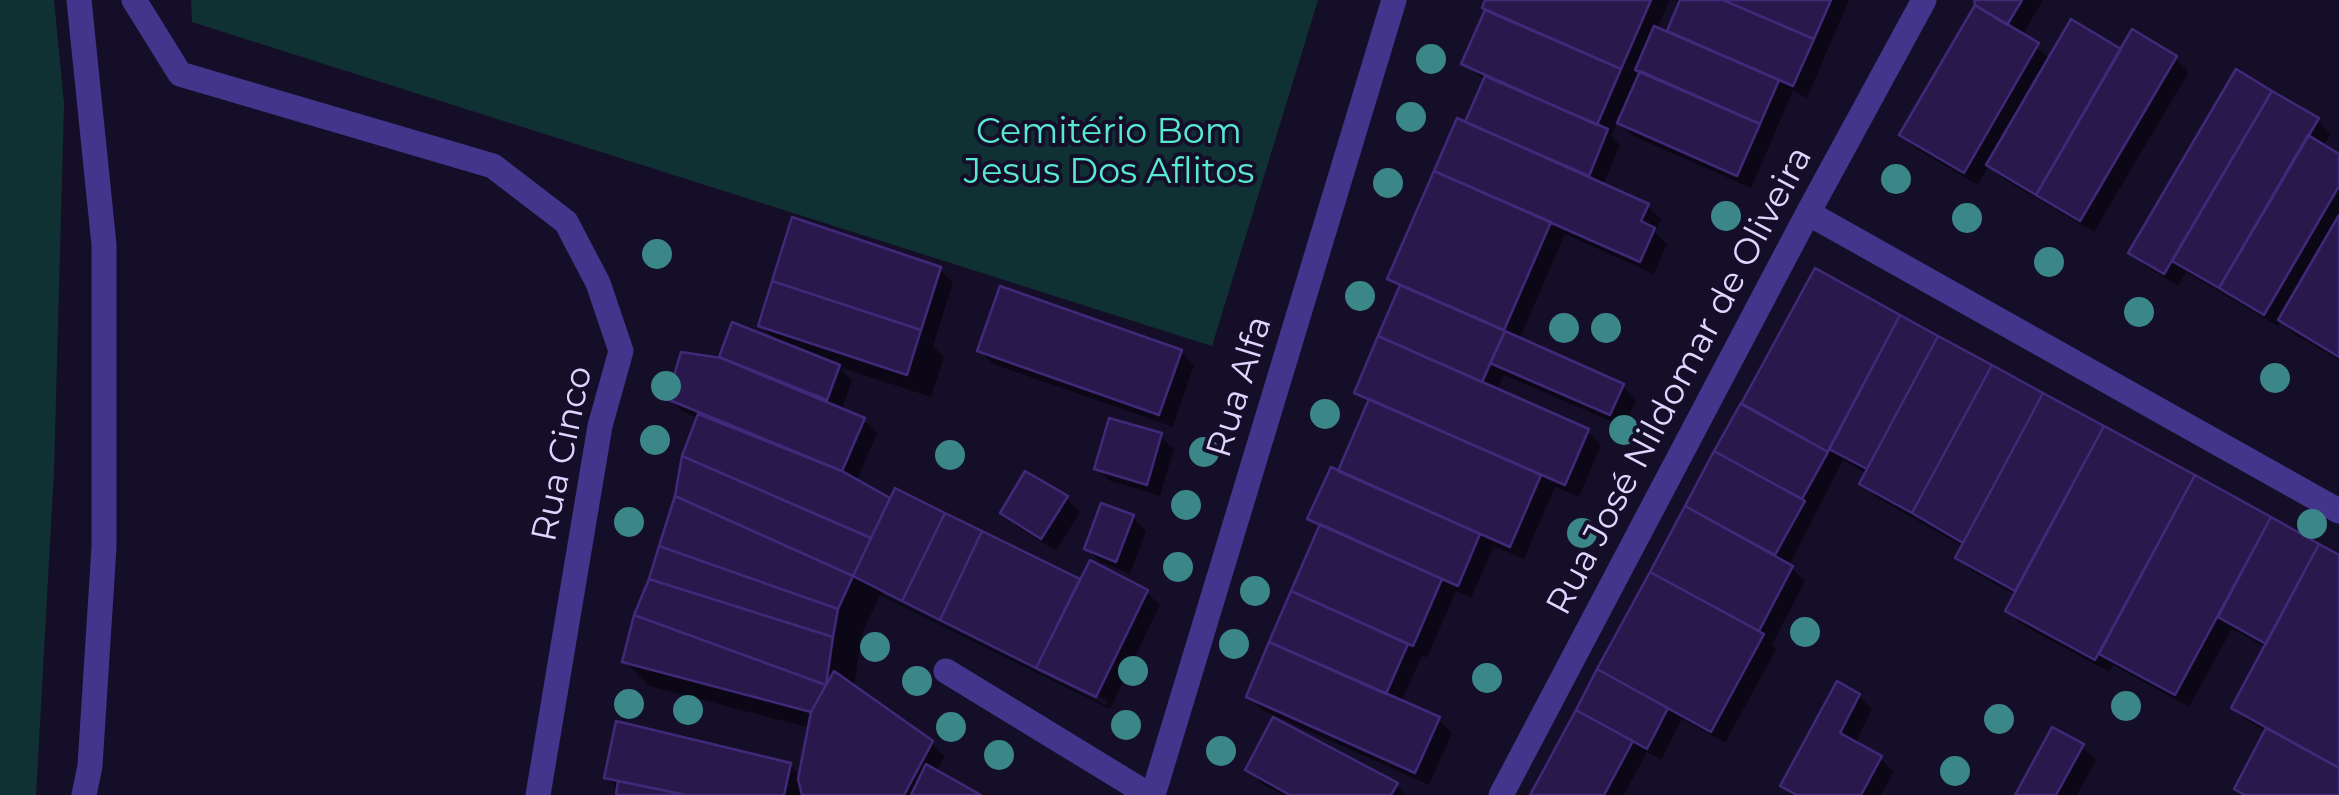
<!DOCTYPE html>
<meta charset="utf-8">
<style>
body{margin:0}
canvas{display:block;background:#150e29}
</style>
<canvas width="2339" height="795"></canvas>
<script>
const ctx = document.querySelector('canvas').getContext('2d');
ctx.lineJoin = 'round';
function fillPath(path, color) {
  ctx.fillStyle = color;
  ctx.fill(path, 'evenodd');
}
function strokePath(path, color, width, dash) {
  ctx.strokeStyle = color;
  ctx.lineWidth = width;
  ctx.lineCap = dash ? 'butt' : 'round';
  ctx.setLineDash(dash || []);
  ctx.stroke(path);
}
function label(font, color, halo, rows, align = 'center') {
  ctx.font = font + ' Montserrat,sans-serif';
  ctx.lineWidth = 8;
  ctx.setLineDash([]);
  ctx.textBaseline = 'middle';
  ctx.strokeStyle = halo;
  ctx.fillStyle = color;
  for (const [text, x, y, turn = 0] of rows) {
    ctx.save();
    ctx.translate(x, y);
    ctx.rotate((+turn || 0) * Math.PI / 180);
    ctx.textAlign = isNaN(turn) ? turn : align;
    if (halo) ctx.strokeText(text, 0, 0);
    ctx.fillText(text, 0, 0);
    ctx.restore();
  }
}
const green = new Path2D(`
 M 0,0 L 54,0 L 64,104 L 54,470 L 36,795 L 0,795 Z
 M 191,0 L 1318,0 L 1212,346 L 192,22 Z`);
const shadow = new Path2D(`
 M 1490,0 L 1670,0 L 1657,29 L 1668,34 L 1681,3 L 1675,0 L 1849,0 L 1807,98 L 1793,91 L 1751,188 L 1633,136 L 1618,121 L 1611,136 L 1620,145 L 1603,185 L 1647,206 L 1661,219 L 1655,232 L 1667,244 L 1654,274 L 1565,234 L 1519,340 L 1622,386 L 1636,400 L 1624,427 L 1504,375 L 1496,391 L 1588,431 L 1601,445 L 1579,497 L 1555,487 L 1524,559 L 1494,546 L 1471,598 L 1456,591 L 1427,658 L 1422,655 L 1401,703 L 1438,719 L 1452,733 L 1429,785 L 1262,710 L 1249,697 L 1321,529 L 1310,519 L 1339,474 L 1370,405 L 1357,392 L 1401,289 L 1390,279 L 1486,81 L 1464,64 Z
 M 1978,0 L 2043,0 L 2022,36 L 2051,59 L 2122,53 L 2175,58 L 2189,72 L 2094,232 L 2002,178 L 1989,165 L 1978,185 L 1915,148 L 1902,134 Z
 M 2237,73 L 2317,120 L 2331,134 L 2323,147 L 2339,157 L 2339,360 L 2294,334 L 2281,321 L 2278,326 L 2186,272 L 2178,286 L 2145,266 L 2131,252 Z
 M 940,269 L 953,283 L 933,346 L 944,357 L 931,397 L 839,367 L 852,380 L 842,410 L 864,420 L 877,433 L 856,482 L 891,502 L 896,491 L 1081,582 L 1146,592 L 1160,605 L 1110,709 L 880,595 L 862,634 L 854,688 L 931,743 L 945,756 L 936,773 L 976,795 L 619,795 L 619,790 L 607,778 L 790,765 L 801,776 L 810,728 L 649,686 L 625,662 L 699,418 L 683,412 L 670,398 L 720,361 L 733,325 L 778,343 L 761,325 ZM 882,588 L 1108,701 L 1106,705 L 882,594 Z
 M 1816,272 L 2339,557 L 2339,795 L 2243,795 L 2237,788 L 2267,732 L 2248,721 L 2234,708 L 2267,648 L 2232,629 L 2189,707 L 2113,665 L 2109,672 L 2021,624 L 2008,611 L 2016,595 L 1972,571 L 1958,557 L 1964,547 L 1876,497 L 1862,484 L 1867,474 L 1843,460 L 1789,566 L 1805,581 L 1772,645 L 1776,650 L 1725,743 L 1682,719 L 1661,760 L 1647,752 L 1624,795 L 1533,795 Z
 M 980,351 L 1181,352 L 1194,365 L 1173,427 L 993,364 Z
 M 1160,436 L 1174,449 L 1160,496 L 1110,481 L 1097,468 Z
 M 1066,498 L 1080,512 L 1056,551 L 1016,526 L 1003,512 Z
 M 1133,517 L 1146,531 L 1130,574 L 1100,562 L 1087,549 Z
 M 1859,696 L 1872,709 L 1855,744 L 1880,758 L 1894,772 L 1881,795 L 1792,795 L 1783,786 Z
 M 2082,746 L 2096,760 L 2077,795 L 2018,795 Z
 M 1248,770 L 1396,785 L 1406,795 L 1283,795 L 1261,783 Z`);
const building = new Path2D(`
 M 1485,0 L 1651,0 L 1621,69 L 1482,8 Z
 M 1680,0 L 1723,0 L 1814,39 L 1793,86 L 1667,31 Z
 M 1723,0 L 1831,0 L 1814,39 Z
 M 1974,0 L 2022,0 L 2007,25 L 1975,5 Z
 M 1975,5 L 2039,43 L 1964,173 L 1899,135 Z
 M 1485,10 L 1621,69 L 1597,125 L 1461,64 Z
 M 2071,19 L 2121,49 L 2036,195 L 1986,165 Z
 M 1654,26 L 1779,80 L 1760,124 L 1635,70 Z
 M 2132,29 L 2177,56 L 2080,221 L 2036,195 Z
 M 2236,69 L 2272,91 L 2164,274 L 2128,253 Z
 M 1640,71 L 1760,124 L 1737,176 L 1617,123 Z
 M 1485,76 L 1608,129 L 1589,176 L 1465,122 Z
 M 2272,91 L 2319,118 L 2219,288 L 2172,261 Z
 M 1457,118 L 1649,204 L 1641,221 L 1655,228 L 1640,262 L 1434,171 Z
 M 2308,135 L 2339,154 L 2339,186 L 2264,315 L 2219,288 Z
 M 1434,171 L 1551,222 L 1504,330 L 1387,279 Z
 M 2339,215 L 2339,357 L 2278,320 Z
 M 792,217 L 941,267 L 921,330 L 772,281 Z
 M 1815,268 L 1900,315 L 1828,452 L 1741,404 Z
 M 772,281 L 921,330 L 907,375 L 758,326 Z
 M 1400,285 L 1505,331 L 1482,382 L 1378,336 Z
 M 1000,286 L 1182,350 L 1159,415 L 977,351 Z
 M 1900,315 L 1938,336 L 1867,469 L 1829,449 Z
 M 732,322 L 840,365 L 827,400 L 719,357 Z
 M 1505,331 L 1624,384 L 1610,415 L 1490,363 Z
 M 1378,336 L 1589,429 L 1565,485 L 1354,393 Z
 M 1938,336 L 1992,365 L 1912,513 L 1859,484 Z
 M 681,352 L 721,358 L 865,418 L 842,471 L 667,399 Z
 M 1992,365 L 2043,393 L 1963,543 L 1912,513 Z
 M 2043,393 L 2104,426 L 2015,591 L 1955,558 Z
 M 1369,399 L 1541,475 L 1510,547 L 1338,471 Z
 M 1741,403 L 1828,452 L 1802,499 L 1714,451 Z
 M 698,414 L 842,471 L 890,498 L 871,538 L 682,456 Z
 M 1109,418 L 1162,433 L 1147,485 L 1094,469 Z
 M 2104,426 L 2195,475 L 2095,660 L 2005,611 Z
 M 1714,451 L 1805,501 L 1775,555 L 1685,506 Z
 M 682,456 L 871,538 L 853,576 L 675,496 Z
 M 1331,467 L 1480,534 L 1458,586 L 1307,519 Z
 M 1025,471 L 1068,496 L 1041,539 L 1000,513 Z
 M 2195,475 L 2271,517 L 2175,695 L 2099,654 Z
 M 895,488 L 945,513 L 902,601 L 853,576 Z
 M 675,496 L 853,576 L 838,609 L 659,546 Z
 M 1101,503 L 1134,515 L 1116,562 L 1084,549 Z
 M 1685,506 L 1793,566 L 1759,631 L 1650,572 Z
 M 945,513 L 982,531 L 940,620 L 902,601 Z
 M 2271,517 L 2319,544 L 2266,644 L 2218,617 Z
 M 1320,524 L 1442,579 L 1413,646 L 1291,591 Z
 M 982,531 L 1080,579 L 1036,668 L 940,620 Z
 M 2319,544 L 2339,555 L 2339,768 L 2231,708 Z
 M 659,546 L 838,609 L 833,637 L 649,579 Z
 M 1090,560 L 1148,590 L 1096,697 L 1036,668 Z
 M 1650,572 L 1764,634 L 1711,732 L 1597,669 Z
 M 649,579 L 833,637 L 826,685 L 634,615 Z
 M 1291,591 L 1408,644 L 1386,694 L 1269,642 Z
 M 634,615 L 826,685 L 811,712 L 622,662 Z
 M 1269,642 L 1440,717 L 1415,773 L 1246,697 Z
 M 1597,669 L 1668,708 L 1647,749 L 1576,710 Z
 M 834,671 L 933,741 L 904,795 L 802,795 L 798,779 L 811,712 Z
 M 1837,681 L 1860,694 L 1840,733 L 1882,756 L 1861,795 L 1797,795 L 1780,786 Z
 M 1576,710 L 1633,741 L 1604,795 L 1530,795 Z
 M 1273,717 L 1398,783 L 1391,795 L 1290,795 L 1245,770 Z
 M 616,721 L 791,763 L 784,795 L 686,795 L 604,778 Z
 M 2052,727 L 2084,744 L 2056,795 L 2015,795 Z
 M 2266,728 L 2339,768 L 2339,795 L 2245,795 L 2234,789 Z
 M 926,764 L 981,795 L 911,795 Z
 M 618,781 L 686,795 L 616,795 Z`);
const minor = new Path2D(`
 M 134,0 L 180,74 L 493,166 L 566,222 L 598,283 L 621,351 L 600,426 L 538,795
 M 1808,213 L 2339,511
 M 946,671 L 1149,795
 M 1153,795 L 1394,0
 M 1501,795 L 1808,213 L 1924,0`);
const tertiary = new Path2D(`
 M 79,0 L 104,245 L 104,547 L 90,766 L 84,795`);
const trees = [
 [1431,59],
 [1411,117],
 [1896,179],
 [1388,183],
 [1726,216],
 [1967,218],
 [657,254],
 [2049,262],
 [1360,296],
 [2139,312],
 [1564,328],
 [1606,328],
 [2275,378],
 [666,386],
 [1325,414],
 [1624,430],
 [655,440],
 [1204,452],
 [950,455],
 [1186,505],
 [629,522],
 [2312,524],
 [1582,533],
 [1178,567],
 [1255,591],
 [1805,632],
 [1234,644],
 [875,647],
 [1133,671],
 [1487,678],
 [917,681],
 [629,704],
 [2126,706],
 [688,710],
 [1999,719],
 [1126,725],
 [951,727],
 [1221,751],
 [999,755],
 [1955,771]
];
const parkNames = [
 ["Cemitério Bom",1109,133],
 ["Jesus Dos Aflitos",1109,173]
];
const streetNames = [
 ["Rua José Nildomar de Oliveira",1680,381,-62],
 ["Rua Alfa",1240,387,-73],
 ["Rua Cinco",563,454,-78]
];
fillPath(green, '#103133');
fillPath(shadow, '#0007');
fillPath(building, '#28184b');
strokePath(building, '#412979', 2.5);
strokePath(minor, '#42358b', 25);
strokePath(tertiary, '#42358b', 25);
ctx.fillStyle = '#3a8688';
for (const [x, y] of trees) {
  ctx.beginPath();
  ctx.arc(x, y, 15, 0, 2 * Math.PI);
  ctx.fill();
}
label('35px', '#58e9d5', '#150e29', parkNames);
label('35px', '#dfd6ff', '#150e29', streetNames);
</script>
